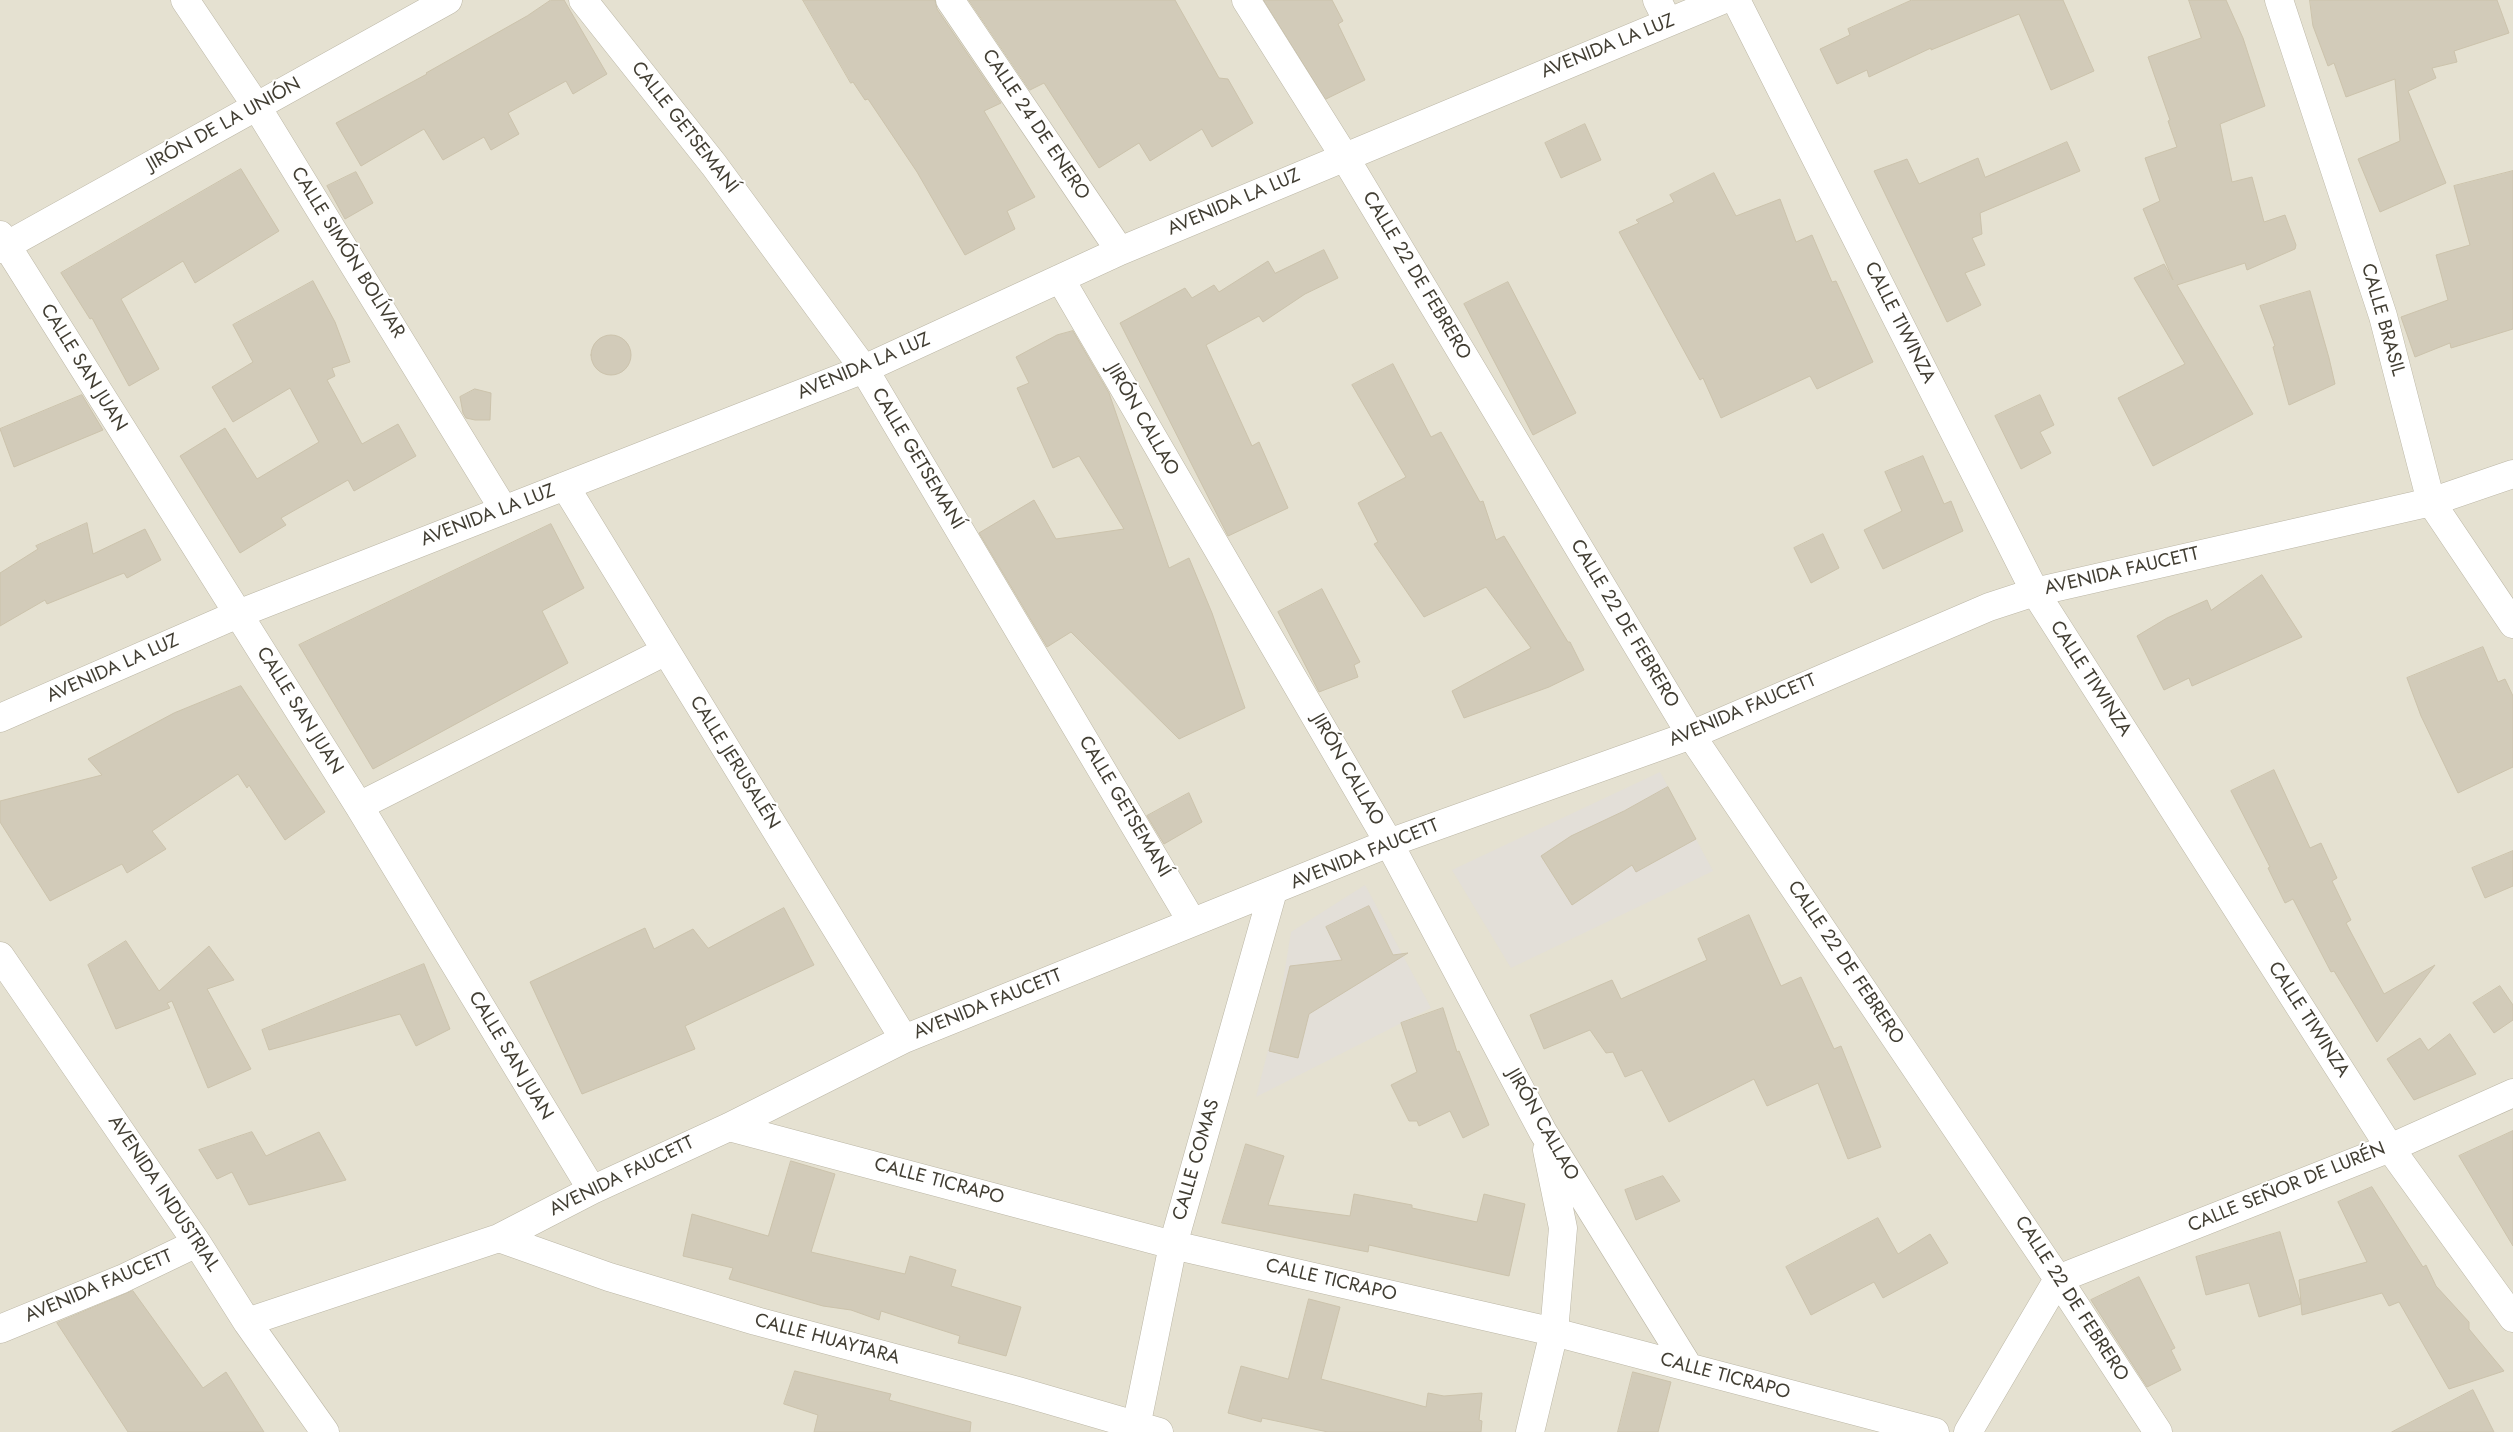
<!DOCTYPE html>
<meta charset="utf-8">
<style>
body{margin:0}
canvas{display:block;background:#f1eee3}
</style>
<canvas width="2513" height="1432"></canvas>
<script>
const ctx = document.querySelector('canvas').getContext('2d');
ctx.lineJoin = 'round';
function fillPath(path, color) {
  ctx.fillStyle = color;
  ctx.fill(path, 'evenodd');
}
function strokePath(path, color, width, dash) {
  ctx.strokeStyle = color;
  ctx.lineWidth = width;
  ctx.lineCap = dash ? 'butt' : 'round';
  ctx.setLineDash(dash || []);
  ctx.stroke(path);
}
function label(font, color, halo, rows, align = 'center') {
  ctx.font = font + ' Jost,sans-serif';
  ctx.lineWidth = 4;
  ctx.setLineDash([]);
  ctx.textBaseline = 'middle';
  ctx.strokeStyle = halo;
  ctx.fillStyle = color;
  for (const [text, x, y, turn = 0] of rows) {
    ctx.save();
    ctx.translate(x, y);
    ctx.rotate((+turn || 0) * Math.PI / 180);
    ctx.textAlign = isNaN(turn) ? turn : align;
    if (halo) ctx.strokeText(text, 0, 0);
    ctx.fillText(text, 0, 0);
    ctx.restore();
  }
}
const residential = new Path2D(`
 M 0,0 L 2513,0 L 2513,1432 L 0,1432 Z`);
const industrial = new Path2D(`
 M 1660,772 L 1713,871 L 1511,968 L 1452,870 Z
 M 1365,885 L 1431,1008 L 1256,1097 L 1278,1012 L 1291,932 Z`);
const building = new Path2D(`
 M 551,0 L 564,0 L 607,74 L 573,94 L 566,81 L 508,113 L 519,134 L 491,150 L 484,137 L 443,160 L 424,129 L 361,166 L 336,123 L 427,74 L 426,73 L 527,16 Z
 M 803,0 L 935,0 L 937,9 L 1001,103 L 984,111 L 1035,197 L 1007,211 L 1015,229 L 965,255 L 917,172 L 868,99 L 865,100 L 853,82 L 851,83 Z
 M 969,0 L 1175,0 L 1219,78 L 1228,79 L 1253,123 L 1212,147 L 1202,129 L 1150,161 L 1139,143 L 1099,168 L 1044,83 L 1030,90 Z
 M 1264,0 L 1332,0 L 1343,21 L 1338,24 L 1365,80 L 1326,99 Z
 M 1912,0 L 2063,0 L 2094,71 L 2051,90 L 2019,14 L 1931,50 L 1931,48 L 1869,77 L 1867,70 L 1837,84 L 1820,49 L 1850,35 L 1848,29 Z
 M 2189,0 L 2226,0 L 2243,38 L 2265,106 L 2220,124 L 2232,182 L 2252,177 L 2264,222 L 2285,215 L 2296,245 L 2295,249 L 2247,270 L 2245,263 L 2177,285 L 2253,414 L 2153,466 L 2118,398 L 2185,364 L 2134,278 L 2164,264 L 2173,280 L 2143,209 L 2160,201 L 2145,158 L 2177,147 L 2168,121 L 2170,120 L 2148,57 L 2201,38 Z
 M 2310,0 L 2497,0 L 2509,33 L 2454,51 L 2457,62 L 2432,68 L 2436,78 L 2408,91 L 2446,183 L 2380,212 L 2358,159 L 2400,141 L 2395,79 L 2346,97 L 2334,63 L 2328,66 L 2313,26 Z
 M 1585,124 L 1601,160 L 1561,178 L 1545,143 Z
 M 2067,142 L 2080,171 L 1980,213 L 1982,234 L 1972,238 L 1985,265 L 1965,273 L 1981,305 L 1947,322 L 1874,171 L 1907,159 L 1919,184 L 1978,158 L 1985,177 Z
 M 241,169 L 279,231 L 195,283 L 183,261 L 121,299 L 159,369 L 129,386 L 92,318 L 90,319 L 61,273 Z
 M 2513,171 L 2513,329 L 2451,348 L 2450,343 L 2415,357 L 2401,317 L 2448,300 L 2436,255 L 2470,245 L 2454,186 Z
 M 356,172 L 373,203 L 345,219 L 327,186 Z
 M 1714,173 L 1736,216 L 1780,199 L 1796,242 L 1812,235 L 1832,282 L 1836,281 L 1873,362 L 1817,389 L 1810,376 L 1721,418 L 1703,378 L 1700,380 L 1619,232 L 1639,223 L 1636,220 L 1674,202 L 1670,195 Z
 M 1324,250 L 1338,278 L 1305,294 L 1263,322 L 1259,316 L 1206,345 L 1252,446 L 1259,442 L 1288,508 L 1228,536 L 1120,323 L 1185,288 L 1192,298 L 1214,285 L 1219,292 L 1268,261 L 1275,273 Z
 M 313,281 L 335,322 L 350,362 L 332,368 L 335,376 L 327,380 L 362,444 L 398,424 L 416,456 L 354,491 L 348,480 L 281,518 L 286,525 L 240,553 L 180,456 L 225,428 L 257,479 L 319,442 L 290,388 L 233,422 L 212,387 L 253,362 L 233,325 Z
 M 1508,282 L 1576,413 L 1533,435 L 1464,304 Z
 M 2310,291 L 2329,358 L 2335,384 L 2289,405 L 2273,347 L 2275,346 L 2260,306 Z
 M 1073,331 L 1109,393 L 1169,568 L 1189,558 L 1212,613 L 1245,708 L 1179,739 L 1071,632 L 1047,647 L 979,533 L 1034,500 L 1056,539 L 1124,529 L 1079,456 L 1053,468 L 1017,388 L 1029,383 L 1016,357 L 1057,335 Z
 M591 355a20 20 0 1 1 40 0a20 20 0 1 1-40 0Z
 M 1393,364 L 1431,437 L 1441,432 L 1480,502 L 1483,501 L 1496,540 L 1504,536 L 1568,642 L 1570,642 L 1584,670 L 1549,687 L 1464,718 L 1452,691 L 1531,648 L 1486,587 L 1424,617 L 1374,544 L 1378,542 L 1358,503 L 1406,477 L 1352,385 Z
 M 475,389 L 491,393 L 490,420 L 475,420 L 466,418 L 463,413 L 460,397 Z
 M 82,395 L 103,430 L 14,467 L 0,429 Z
 M 2040,395 L 2054,425 L 2040,432 L 2051,453 L 2021,469 L 1995,416 Z
 M 1923,456 L 1944,504 L 1951,501 L 1963,531 L 1883,569 L 1864,530 L 1902,511 L 1885,472 Z
 M 87,523 L 93,554 L 145,529 L 161,560 L 127,578 L 124,573 L 47,604 L 45,600 L 0,626 L 0,573 L 38,549 L 36,546 Z
 M 551,524 L 584,588 L 542,611 L 568,663 L 373,769 L 299,645 Z
 M 1823,534 L 1839,568 L 1811,583 L 1794,548 Z
 M 2262,575 L 2302,637 L 2192,686 L 2189,678 L 2164,690 L 2137,636 L 2167,618 L 2207,600 L 2211,610 Z
 M 1322,589 L 1360,662 L 1354,665 L 1358,677 L 1319,692 L 1278,612 Z
 M 2483,647 L 2498,682 L 2505,679 L 2513,696 L 2513,767 L 2458,793 L 2421,716 L 2407,678 Z
 M 241,686 L 325,812 L 285,840 L 249,785 L 247,788 L 238,774 L 152,831 L 166,849 L 127,873 L 122,864 L 50,901 L 0,822 L 0,801 L 102,775 L 88,759 L 174,713 Z
 M 2274,770 L 2310,848 L 2321,843 L 2337,878 L 2332,881 L 2351,920 L 2346,923 L 2384,994 L 2435,965 L 2377,1042 L 2334,971 L 2331,972 L 2293,899 L 2285,903 L 2268,868 L 2270,867 L 2231,791 Z
 M 1668,787 L 1696,839 L 1636,872 L 1632,865 L 1572,905 L 1541,856 L 1571,836 L 1624,811 Z
 M 1189,793 L 1202,822 L 1164,844 L 1147,816 Z
 M 2513,851 L 2513,886 L 2485,898 L 2472,868 Z
 M 1369,906 L 1393,955 L 1408,953 L 1309,1014 L 1298,1058 L 1269,1051 L 1290,966 L 1342,960 L 1326,927 Z
 M 784,908 L 814,965 L 685,1026 L 695,1049 L 582,1094 L 530,982 L 645,928 L 654,949 L 693,929 L 708,948 Z
 M 1749,915 L 1781,986 L 1801,977 L 1834,1049 L 1841,1046 L 1881,1147 L 1848,1159 L 1818,1083 L 1767,1106 L 1754,1079 L 1669,1122 L 1642,1070 L 1625,1077 L 1613,1052 L 1606,1053 L 1590,1030 L 1544,1049 L 1530,1015 L 1612,980 L 1621,999 L 1707,960 L 1698,939 Z
 M 126,941 L 159,991 L 209,946 L 234,980 L 207,989 L 251,1069 L 208,1088 L 172,1001 L 167,1003 L 170,1008 L 116,1029 L 88,965 Z
 M 424,964 L 450,1029 L 416,1046 L 400,1014 L 269,1050 L 262,1030 Z
 M 2500,986 L 2513,1005 L 2513,1020 L 2494,1033 L 2473,1003 Z
 M 1443,1008 L 1457,1052 L 1459,1051 L 1489,1125 L 1463,1138 L 1450,1111 L 1419,1126 L 1417,1121 L 1409,1121 L 1391,1085 L 1417,1072 L 1401,1023 Z
 M 2450,1034 L 2476,1074 L 2414,1100 L 2387,1059 L 2420,1038 L 2428,1050 Z
 M 2513,1131 L 2513,1246 L 2459,1156 Z
 M 252,1132 L 266,1156 L 319,1132 L 346,1180 L 249,1205 L 232,1172 L 217,1179 L 199,1150 Z
 M 1246,1144 L 1284,1156 L 1268,1205 L 1350,1216 L 1354,1194 L 1412,1205 L 1412,1208 L 1477,1222 L 1484,1194 L 1525,1204 L 1509,1276 L 1369,1245 L 1368,1252 L 1222,1223 Z
 M 791,1161 L 835,1174 L 811,1252 L 905,1274 L 910,1256 L 956,1270 L 951,1286 L 1021,1307 L 1006,1356 L 958,1343 L 960,1336 L 881,1311 L 879,1320 L 851,1310 L 823,1306 L 729,1279 L 733,1268 L 683,1256 L 692,1214 L 768,1236 Z
 M 1663,1176 L 1680,1201 L 1636,1220 L 1625,1190 Z
 M 2372,1187 L 2423,1267 L 2426,1265 L 2436,1286 L 2469,1322 L 2469,1329 L 2504,1371 L 2449,1389 L 2399,1302 L 2389,1306 L 2382,1293 L 2302,1315 L 2299,1280 L 2367,1262 L 2338,1202 Z
 M 1878,1218 L 1898,1254 L 1930,1234 L 1948,1263 L 1883,1298 L 1874,1282 L 1811,1315 L 1786,1267 Z
 M 2280,1232 L 2301,1304 L 2259,1317 L 2249,1283 L 2206,1295 L 2196,1257 Z
 M 2139,1277 L 2175,1348 L 2171,1350 L 2181,1370 L 2147,1387 L 2091,1300 Z
 M 133,1291 L 203,1388 L 226,1372 L 264,1432 L 128,1432 L 57,1323 Z
 M 1309,1299 L 1340,1307 L 1321,1379 L 1426,1407 L 1428,1393 L 1444,1396 L 1482,1393 L 1479,1420 L 1482,1421 L 1481,1432 L 1328,1432 L 1262,1418 L 1261,1422 L 1228,1413 L 1241,1366 L 1288,1379 Z
 M 795,1371 L 891,1394 L 889,1400 L 971,1422 L 970,1432 L 814,1432 L 818,1415 L 784,1404 Z
 M 1633,1372 L 1671,1382 L 1658,1432 L 1618,1432 Z
 M 2473,1390 L 2494,1432 L 2392,1432 Z`);
const street = new Path2D(`
 M 185,0 L 257,107 L 504,510
 M 583,0 L 714,165 L 864,369 L 1192,922
 M 950,0 L 1120,251
 M 1246,0 L 1344,156 L 1691,735 L 2058,1279 L 2158,1432
 M 1657,0 L 1668,22
 M 1736,0 L 2035,592 L 2390,1148 L 2513,1318
 M 2279,0 L 2383,316 L 2431,502 L 2513,624
 M 0,235 L 359,806 L 592,1190
 M 0,249 L 448,0
 M 1061,280 L 1389,843 L 1543,1132 L 1688,1366
 M 565,486 L 904,1039
 M 0,718 L 238,614 L 864,369 L 1120,251 L 1722,0
 M 359,806 L 666,651
 M 0,956 L 197,1243 L 247,1322 L 325,1432
 M 729,1127 L 1173,1245 L 1554,1332 L 1935,1432
 M 499,1238 L 609,1277 L 756,1321 L 1018,1391 L 1159,1432
 M 247,1322 L 499,1238 L 592,1190 L 729,1127 L 904,1039 L 1389,843 L 1691,735 L 1989,607 L 2035,592 L 2431,502 L 2513,474
 M 0,1329 L 122,1279 L 197,1243
 M 1135,1432 L 1173,1245 L 1273,891
 M 1530,1432 L 1554,1332 L 1563,1228 L 1547,1150
 M 1968,1432 L 2058,1279 L 2390,1148 L 2513,1093`);
const streetNames = [
 ["AVENIDA LA LUZ",1608,47,-22],
 ["JIRÓN DE LA UNIÓN",224,125,-29],
 ["CALLE 24 DE ENERO",1035,125,56],
 ["CALLE GETSEMANÍ",684,128,52],
 ["AVENIDA LA LUZ",1234,203,-23],
 ["CALLE SIMÓN BOLÍVAR",347,253,58],
 ["CALLE 22 DE FEBRERO",1416,276,59],
 ["CALLE BRASIL",2382,320,74],
 ["CALLE TIWINZA",1899,323,63],
 ["AVENIDA LA LUZ",864,367,-23],
 ["CALLE SAN JUAN",83,368,58],
 ["JIRÓN CALLAO",1142,420,60],
 ["CALLE GETSEMANÍ",917,459,59],
 ["AVENIDA LA LUZ",488,516,-21],
 ["AVENIDA FAUCETT",2122,572,-13],
 ["CALLE 22 DE FEBRERO",1624,624,59],
 ["AVENIDA LA LUZ",113,669,-24],
 ["CALLE TIWINZA",2090,679,57],
 ["CALLE SAN JUAN",299,711,58],
 ["AVENIDA FAUCETT",1743,711,-23],
 ["CALLE JERUSALÉN",734,763,58],
 ["JIRÓN CALLAO",1347,770,60],
 ["CALLE GETSEMANÍ",1124,807,59],
 ["AVENIDA FAUCETT",1365,855,-22],
 ["CALLE 22 DE FEBRERO",1845,963,56],
 ["AVENIDA FAUCETT",988,1005,-22],
 ["CALLE TIWINZA",2308,1020,57],
 ["CALLE SAN JUAN",510,1056,59],
 ["JIRÓN CALLAO",1542,1125,60],
 ["CALLE COMAS",1197,1160,-74],
 ["AVENIDA FAUCETT",622,1177,-26],
 ["CALLE TICRAPO",939,1182,15],
 ["CALLE SEÑOR DE LURÉN",2287,1188,-22],
 ["AVENIDA INDUSTRIAL",163,1194,56],
 ["CALLE TICRAPO",1331,1281,13],
 ["AVENIDA FAUCETT",99,1287,-23],
 ["CALLE 22 DE FEBRERO",2071,1299,57],
 ["CALLE HUAYTARA",827,1340,15],
 ["CALLE TICRAPO",1725,1377,15]
];
fillPath(residential, '#e5e1d1');
fillPath(industrial, '#e3dfd8');
fillPath(building, '#d2cbb9');
strokePath(building, '#ccc3ac', 1);
strokePath(street, '#bcb7a6', 29);
strokePath(street, '#fff', 28);
label('19px', '#423e33', '#fff', streetNames);
</script>
